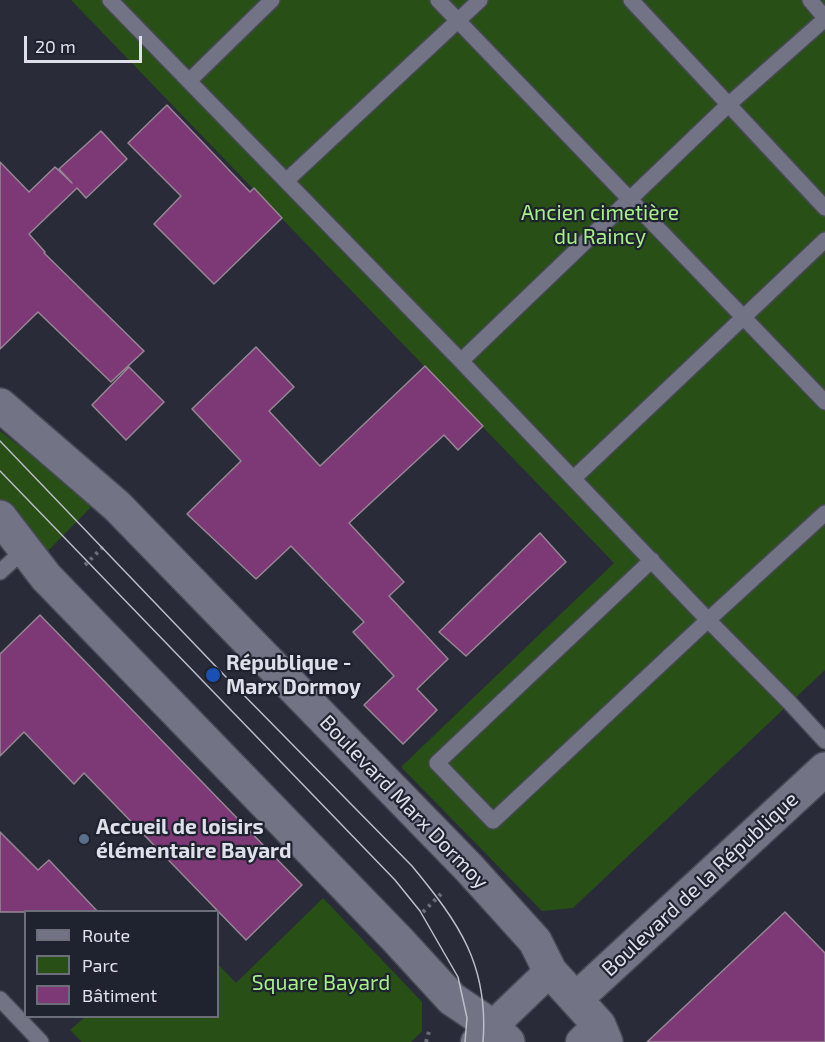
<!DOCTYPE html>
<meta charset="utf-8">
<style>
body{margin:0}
#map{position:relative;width:825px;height:1042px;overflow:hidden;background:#292b39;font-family:"Exo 2",sans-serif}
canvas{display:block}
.legend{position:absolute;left:24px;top:910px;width:195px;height:108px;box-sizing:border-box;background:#1f222f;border:2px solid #6c6e7a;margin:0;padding:8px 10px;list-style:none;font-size:18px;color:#dfe0ea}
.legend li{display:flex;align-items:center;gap:12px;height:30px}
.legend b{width:30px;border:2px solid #6c6e7a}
.scale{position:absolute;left:24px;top:36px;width:118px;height:27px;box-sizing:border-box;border:3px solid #dfe0ea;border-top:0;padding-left:8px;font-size:18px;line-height:21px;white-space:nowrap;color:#dfe0ea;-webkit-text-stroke:4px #1f222f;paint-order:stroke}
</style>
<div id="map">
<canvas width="825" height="1042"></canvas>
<ul class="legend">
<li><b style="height:8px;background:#727485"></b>Route</li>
<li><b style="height:16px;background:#284f15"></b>Parc</li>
<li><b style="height:16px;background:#7c3976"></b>Bâtiment</li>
</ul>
<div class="scale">20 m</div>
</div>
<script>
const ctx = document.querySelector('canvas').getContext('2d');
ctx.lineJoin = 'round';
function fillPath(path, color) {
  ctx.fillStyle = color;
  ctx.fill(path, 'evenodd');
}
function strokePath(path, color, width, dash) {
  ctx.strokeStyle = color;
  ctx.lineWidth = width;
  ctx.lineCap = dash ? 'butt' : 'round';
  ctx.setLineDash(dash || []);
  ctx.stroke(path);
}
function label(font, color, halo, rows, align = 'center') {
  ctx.font = font + ' "Exo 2",sans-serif';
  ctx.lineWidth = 4.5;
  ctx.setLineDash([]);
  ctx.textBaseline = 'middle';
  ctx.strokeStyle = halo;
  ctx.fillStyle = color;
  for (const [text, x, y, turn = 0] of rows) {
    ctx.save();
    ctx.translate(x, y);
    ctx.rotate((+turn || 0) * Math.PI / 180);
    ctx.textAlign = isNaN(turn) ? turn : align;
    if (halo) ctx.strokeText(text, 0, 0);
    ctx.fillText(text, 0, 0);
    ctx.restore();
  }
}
const green = new Path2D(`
 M 71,0 L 825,0 L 825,670 L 573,908 L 542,911 L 401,767 L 614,563 Z
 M 0,431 L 95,503 L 43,556 L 0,499 Z
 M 323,898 L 422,1002 L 422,1031 L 411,1042 L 82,1042 L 70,1030 L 85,1017 L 218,1016 L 218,964 L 236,983 Z`);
const building = new Path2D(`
 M 167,105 L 250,192 L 254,188 L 282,218 L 214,284 L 154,224 L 181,196 L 128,143 Z
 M 101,131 L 127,159 L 86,198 L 77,188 L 29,234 L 45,252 L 44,253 L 144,351 L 111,382 L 38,312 L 0,349 L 0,162 L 29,192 L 55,167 L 72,183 L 59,169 Z
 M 256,347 L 294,387 L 269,411 L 320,466 L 425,366 L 483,426 L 458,450 L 444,435 L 349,523 L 404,582 L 389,596 L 448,659 L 417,689 L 437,710 L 403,744 L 364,705 L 394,676 L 353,632 L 364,622 L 291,546 L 256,579 L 187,514 L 241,461 L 192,409 Z
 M 129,367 L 164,402 L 126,440 L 92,405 Z
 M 540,533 L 566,562 L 466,656 L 439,632 Z
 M 40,615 L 302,885 L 246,940 L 84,773 L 74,784 L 24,732 L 0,756 L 0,654 Z
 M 0,832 L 38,870 L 49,860 L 98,912 L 0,912 Z
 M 785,912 L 825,953 L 825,1042 L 647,1042 Z`);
const path = new Path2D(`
 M 85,565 L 105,545
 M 423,912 L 443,892
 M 426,1042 L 430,1028`);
const service = new Path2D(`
 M 110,0 L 461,361 L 708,620 L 790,703 L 825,741
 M 438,0 L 825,402
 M 631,0 L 825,208
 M 810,0 L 825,18
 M 189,81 L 272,0
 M 286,181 L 480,0
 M 461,361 L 728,105 L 825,19
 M 574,478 L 825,240
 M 652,560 L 437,763 L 493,821 L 708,620 L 825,513
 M 0,572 L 24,550
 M 0,999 L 41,1042`);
const minor = new Path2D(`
 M 476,1042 L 550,971
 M 581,1042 L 599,1025`);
const tertiary = new Path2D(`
 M 576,999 L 825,769`);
const secondary = new Path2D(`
 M 0,405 L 117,506 L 469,868 L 535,941 L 550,971 L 599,1025 L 606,1042
 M 0,517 L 46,577 L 396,938 L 452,999 L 492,1026 L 508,1042`);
const tram = new Path2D(`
 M 0,441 L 225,676 L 412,866 C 459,923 489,965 483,1042
 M 0,471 L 395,880 L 420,911 L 458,977 L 467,1018 L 465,1042`);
const markers = [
 [213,675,8,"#1a4fb4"],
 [84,839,6,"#5c6f8a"]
];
const parkNames = [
 ["Ancien cimetière",600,213],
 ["du Raincy",600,237],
 ["Square Bayard",321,983]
];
const poiNames = [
 ["République -",226,663],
 ["Marx Dormoy",226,687],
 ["Accueil de loisirs",96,827],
 ["élémentaire Bayard",96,851]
];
const streetNames = [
 ["Boulevard Marx Dormoy",404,802,46],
 ["Boulevard de la République",700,884,-43]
];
fillPath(green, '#284f15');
fillPath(building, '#7c3976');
strokePath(building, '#978794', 1.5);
strokePath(service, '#474955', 18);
strokePath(minor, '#474955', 33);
strokePath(tertiary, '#474955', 36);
strokePath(secondary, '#474955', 36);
strokePath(path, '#6b6d79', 4, [3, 4.5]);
strokePath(service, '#727485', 15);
strokePath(minor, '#727485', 30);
strokePath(tertiary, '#727485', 33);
strokePath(secondary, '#727485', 33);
strokePath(tram, '#bcbec8', 1.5);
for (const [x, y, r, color] of markers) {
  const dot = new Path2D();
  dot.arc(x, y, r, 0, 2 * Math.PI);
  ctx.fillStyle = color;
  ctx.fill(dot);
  strokePath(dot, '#1f222f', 2);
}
label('21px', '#a7ef88', '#1f222f', parkNames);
label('bold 21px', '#dfe0ea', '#1f222f', poiNames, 'left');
label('21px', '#dfe0ea', '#1f222f', streetNames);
</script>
